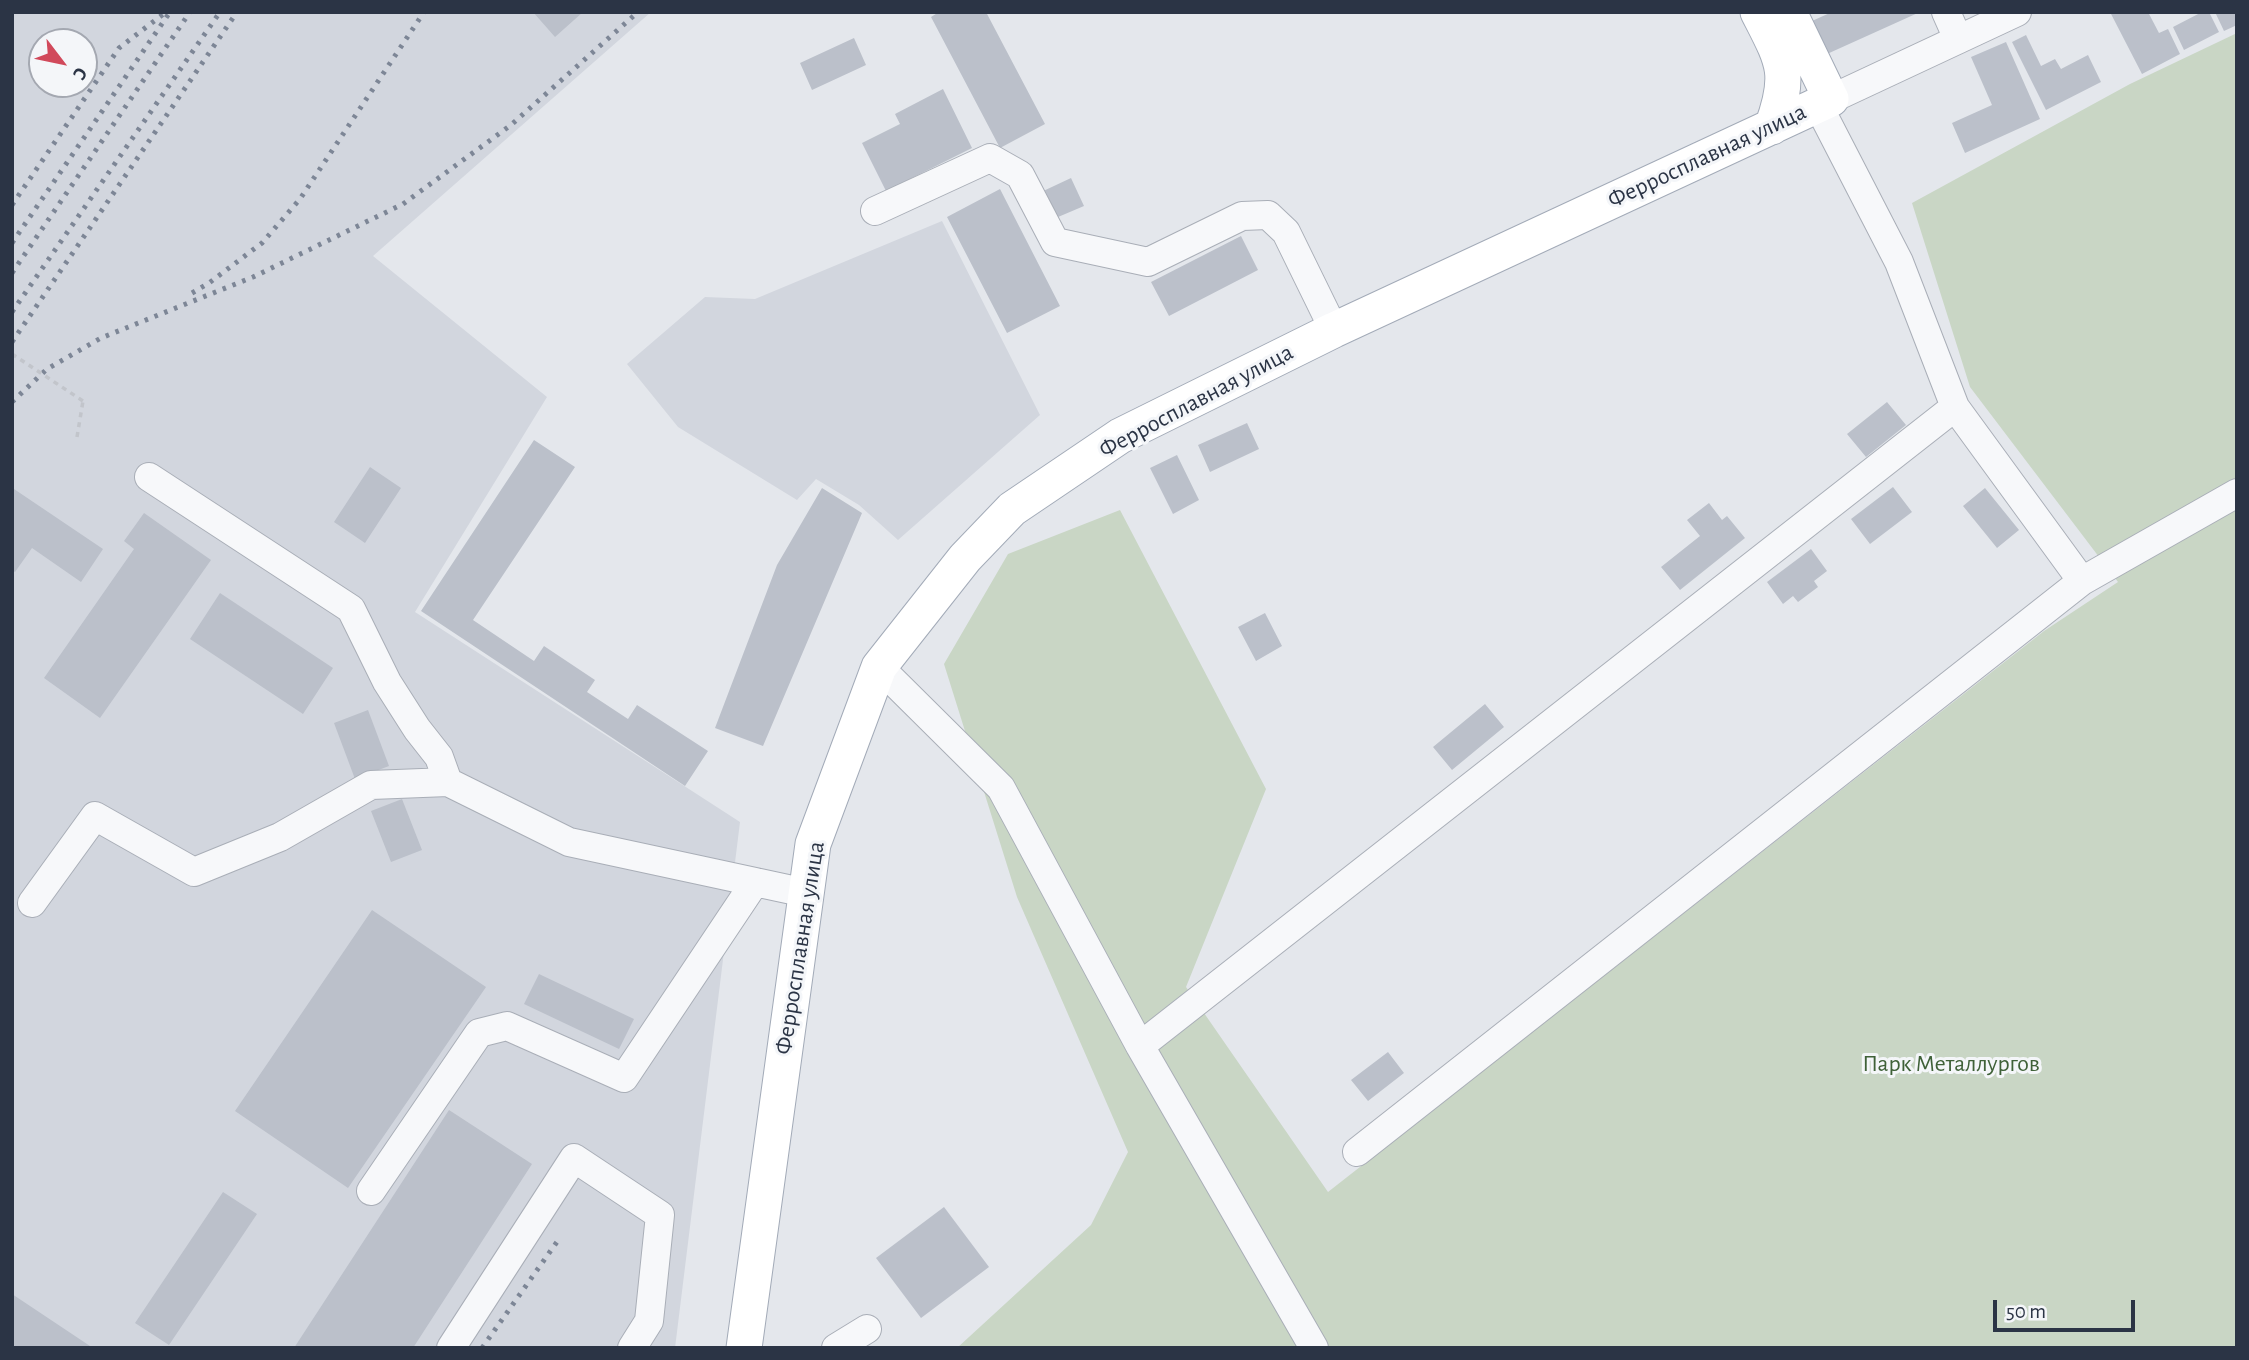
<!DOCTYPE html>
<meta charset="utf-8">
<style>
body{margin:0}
#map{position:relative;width:2249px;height:1360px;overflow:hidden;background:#e4e7ec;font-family:"Alegreya Sans",sans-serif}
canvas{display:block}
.frame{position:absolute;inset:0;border:14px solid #2b3445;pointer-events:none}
.north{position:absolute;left:28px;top:28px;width:70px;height:70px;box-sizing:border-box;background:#f4f6f9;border:2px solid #a4a8b1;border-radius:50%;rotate:122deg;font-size:19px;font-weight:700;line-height:28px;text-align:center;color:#2b3445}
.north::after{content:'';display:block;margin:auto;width:24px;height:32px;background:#d1495b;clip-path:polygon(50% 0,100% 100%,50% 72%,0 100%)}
.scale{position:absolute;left:1993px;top:1300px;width:142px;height:32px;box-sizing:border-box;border:4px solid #2b3445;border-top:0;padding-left:9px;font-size:21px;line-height:24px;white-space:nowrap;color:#2b3445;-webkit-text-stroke:5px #f4f6f9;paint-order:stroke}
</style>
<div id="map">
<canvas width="2249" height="1360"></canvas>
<div class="frame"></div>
<div class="north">С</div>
<div class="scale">50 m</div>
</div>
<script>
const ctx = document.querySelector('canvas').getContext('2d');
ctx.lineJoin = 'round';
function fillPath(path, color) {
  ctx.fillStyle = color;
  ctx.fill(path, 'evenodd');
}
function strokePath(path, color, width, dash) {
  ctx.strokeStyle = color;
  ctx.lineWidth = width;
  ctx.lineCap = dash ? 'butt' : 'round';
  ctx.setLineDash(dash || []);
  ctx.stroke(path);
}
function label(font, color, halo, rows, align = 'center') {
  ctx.font = font + ' "Alegreya Sans",sans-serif';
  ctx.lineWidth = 6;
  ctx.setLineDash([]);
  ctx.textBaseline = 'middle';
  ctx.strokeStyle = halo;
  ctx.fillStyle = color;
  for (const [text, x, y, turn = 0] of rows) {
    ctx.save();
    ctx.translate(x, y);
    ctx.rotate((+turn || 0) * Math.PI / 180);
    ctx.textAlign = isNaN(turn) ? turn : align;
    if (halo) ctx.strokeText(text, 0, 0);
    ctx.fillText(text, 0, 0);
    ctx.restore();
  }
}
const built = new Path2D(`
 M 12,12 L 651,12 L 373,256 L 547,397 L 415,612 L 740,822 L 675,1348 L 12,1348 ZM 42,42 L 84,42 L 84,84 L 42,84 Z
 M 942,221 L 1040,415 L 898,540 L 859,505 L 816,479 L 797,500 L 678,427 L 627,364 L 705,297 L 755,299 Z`);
const green = new Path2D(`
 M 2237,33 L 2237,1348 L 957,1348 L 1091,1225 L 1128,1152 L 1017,897 L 944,664 L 1008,554 L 1120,510 L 1266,789 L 1186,987 L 1328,1192 L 2044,631 L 2118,582 L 1970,387 L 1912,203 L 2130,84 Z`);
const building = new Path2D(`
 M 533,12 L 583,12 L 555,37 Z
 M 939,12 L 986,12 L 1045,124 L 1000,148 L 931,17 Z
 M 1832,12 L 1920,12 L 1827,54 L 1812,21 Z
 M 2110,12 L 2148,12 L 2159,33 L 2168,29 L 2180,54 L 2142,74 Z
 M 2202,12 L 2209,12 L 2219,32 L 2184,50 L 2173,27 Z
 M 2215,12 L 2237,12 L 2237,25 L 2224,31 Z
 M 2026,35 L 2041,66 L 2055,59 L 2061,69 L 2088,55 L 2101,82 L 2046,110 L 2012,42 Z
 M 854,38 L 866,65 L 812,90 L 800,63 Z
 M 2006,42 L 2040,119 L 1965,153 L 1952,123 L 1992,105 L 1971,57 Z
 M 943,89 L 972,148 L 886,191 L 862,143 L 900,124 L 895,114 Z
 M 1071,178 L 1084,206 L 1051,220 L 1039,193 Z
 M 1000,189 L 1060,306 L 1007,333 L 947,217 Z
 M 1241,236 L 1258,270 L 1169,316 L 1151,282 Z
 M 1887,402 L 1906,425 L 1866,457 L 1847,434 Z
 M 1247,423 L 1259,449 L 1210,472 L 1198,445 Z
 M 534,440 L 575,467 L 473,620 L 534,661 L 544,646 L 595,680 L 587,692 L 628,719 L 637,705 L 708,751 L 685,786 L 421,611 Z
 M 1177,455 L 1199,500 L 1173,514 L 1150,468 Z
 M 370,467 L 401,488 L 365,543 L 334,522 Z
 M 1893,487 L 1912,512 L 1870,544 L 1851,519 Z
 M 822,488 L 862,513 L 763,746 L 715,728 L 777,565 Z
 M 1985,488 L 2019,530 L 1997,548 L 1963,506 Z
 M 14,489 L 103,549 L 81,582 L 32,548 L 15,572 L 12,570 L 12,492 Z
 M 1709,503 L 1722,520 L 1727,516 L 1745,538 L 1680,590 L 1661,567 L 1700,536 L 1687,520 Z
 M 144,513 L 211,560 L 100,718 L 44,678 L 134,549 L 124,541 Z
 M 1811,549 L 1827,571 L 1814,581 L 1818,587 L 1798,602 L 1793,596 L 1783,604 L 1767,582 Z
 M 220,593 L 333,668 L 303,714 L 190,639 Z
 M 1265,613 L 1282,646 L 1256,661 L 1238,627 Z
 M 1485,704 L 1504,727 L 1452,770 L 1433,747 Z
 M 368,710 L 389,766 L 355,779 L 334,723 Z
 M 402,799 L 422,850 L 391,862 L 371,811 Z
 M 372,910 L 486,987 L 348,1188 L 235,1111 Z
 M 539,974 L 634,1019 L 619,1049 L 524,1004 Z
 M 1388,1052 L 1404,1073 L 1368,1101 L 1351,1080 Z
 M 449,1110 L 532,1164 L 413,1348 L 294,1348 Z
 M 223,1192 L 257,1214 L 169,1345 L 135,1323 Z
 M 944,1207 L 989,1267 L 921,1318 L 876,1258 Z
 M 12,1294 L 93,1348 L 12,1348 Z`);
const path = new Path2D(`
 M 77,437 L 83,401`);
const minor = new Path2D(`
 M 1946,12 L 1958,39
 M 1831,99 L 2017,12
 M 1818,105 L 1899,262 L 1955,407 L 2082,581
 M 875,211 L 990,158 L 1020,175 L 1055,242 L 1148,262 L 1242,216 L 1268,215 L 1286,232 L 1334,330
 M 149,477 L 351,609 L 387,682 L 417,729 L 439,757 L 448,782
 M 879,667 L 1001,788 L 1140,1046 L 1314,1348
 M 32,903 L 95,816 L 194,872 L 280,837 L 371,785 L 448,782 L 569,842 L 806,893
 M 1140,1046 L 1955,407
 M 1357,1152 L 2082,581 L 2237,493
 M 371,1191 L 479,1033 L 507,1026 L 624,1078 L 755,882
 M 451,1348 L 574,1158 L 660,1215 L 649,1321 L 632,1348
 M 836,1348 L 867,1329`);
const major = new Path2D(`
 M 1758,12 C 1783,61 1792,73 1772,127
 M 744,1348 L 813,844 L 879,667 L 965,558 L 1012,509 L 1120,436 L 1334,330 L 1831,99 L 1789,12`);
const rail = new Path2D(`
 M 12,205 L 119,48 L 166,12
 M 12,243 L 170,12
 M 12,273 L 190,12
 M 192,293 L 209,283 L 262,243 L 300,199 L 424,12
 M 12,312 L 220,12
 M 12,342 L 237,12
 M 12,402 L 47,369 L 101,338 L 253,277 L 403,204 L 511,125 L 638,12
 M 482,1348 L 559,1239`);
const pathBridge = new Path2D(`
 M 12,354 L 83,401`);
const streetNames = [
 ["Ферросплавная улица",1707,156,-25],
 ["Ферросплавная улица",1196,401,-28],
 ["Ферросплавная улица",800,948,-81]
];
const parkNames = [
 ["Парк Металлургов",1951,1064]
];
fillPath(built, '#d2d6de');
fillPath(green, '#c9d6c5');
fillPath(building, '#bbc0ca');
strokePath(minor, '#a9aeb7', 30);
strokePath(major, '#a3abb8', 37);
strokePath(path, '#c2c5cb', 3.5, [5, 5]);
strokePath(minor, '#f7f8fa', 28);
strokePath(major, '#fff', 35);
strokePath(rail, '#7d8696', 5, [3.5, 7]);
strokePath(pathBridge, '#c2c5cb', 3.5, [5, 5]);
label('24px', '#2b3445', '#f4f6f9', streetNames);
label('24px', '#3f6138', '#f4f6f9', parkNames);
</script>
